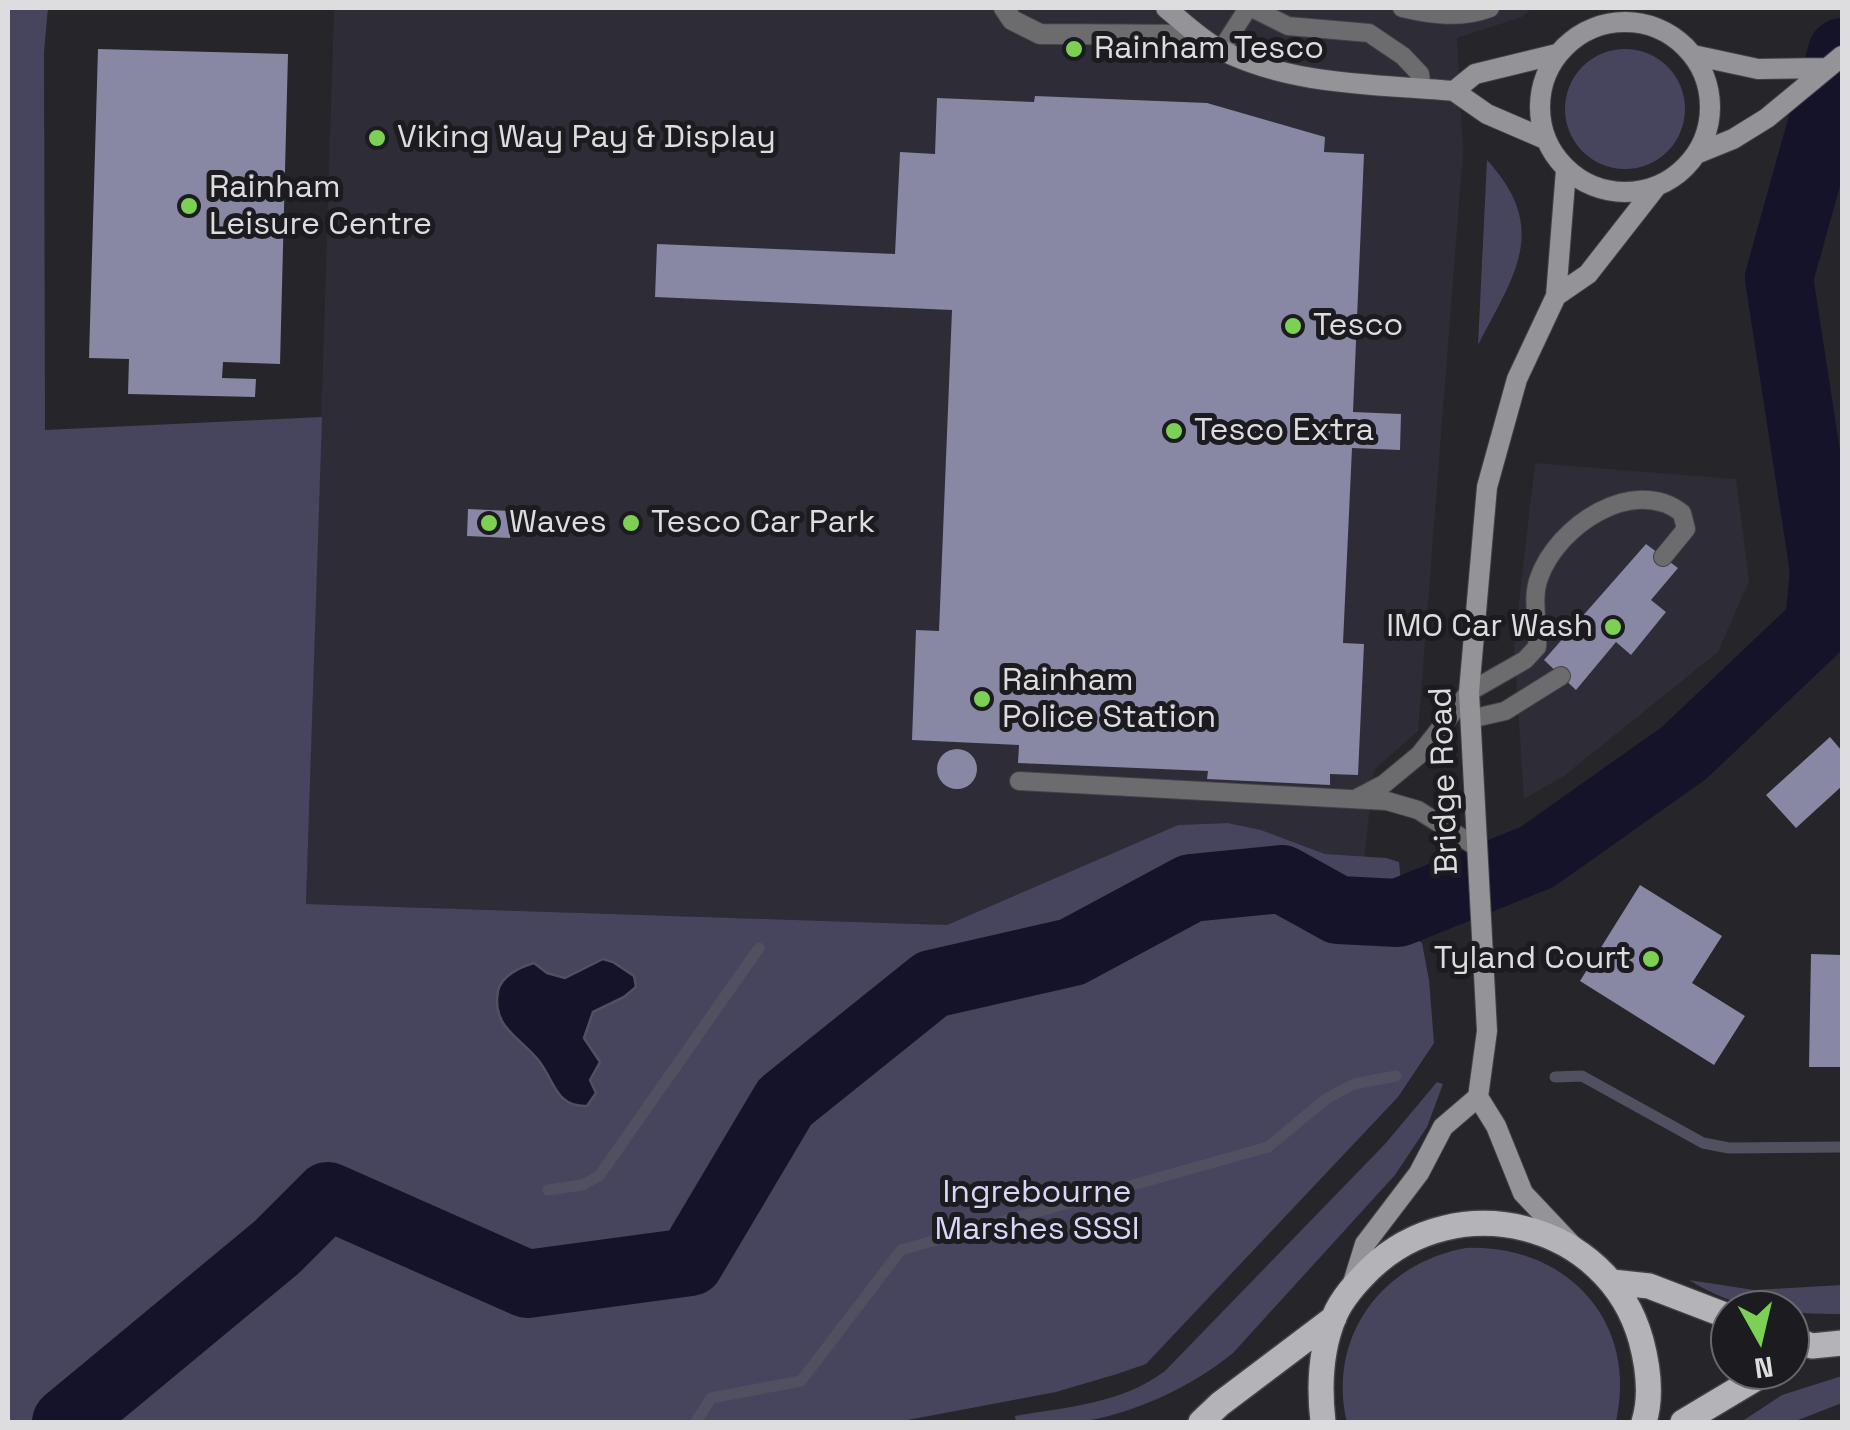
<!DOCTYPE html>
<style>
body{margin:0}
#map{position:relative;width:1850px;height:1430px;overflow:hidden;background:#25252a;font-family:"Space Grotesk",sans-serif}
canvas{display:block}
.frame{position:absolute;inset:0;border:10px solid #dddde0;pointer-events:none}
.north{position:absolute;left:1710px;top:1290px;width:100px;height:100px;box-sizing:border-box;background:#1c1c20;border:2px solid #69696d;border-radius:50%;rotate:172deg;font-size:28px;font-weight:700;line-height:40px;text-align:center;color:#dddde0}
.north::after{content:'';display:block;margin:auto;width:35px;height:45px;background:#7cd155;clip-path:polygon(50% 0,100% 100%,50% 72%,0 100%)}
</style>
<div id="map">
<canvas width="1850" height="1430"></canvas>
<div class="frame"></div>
<div class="north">N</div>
</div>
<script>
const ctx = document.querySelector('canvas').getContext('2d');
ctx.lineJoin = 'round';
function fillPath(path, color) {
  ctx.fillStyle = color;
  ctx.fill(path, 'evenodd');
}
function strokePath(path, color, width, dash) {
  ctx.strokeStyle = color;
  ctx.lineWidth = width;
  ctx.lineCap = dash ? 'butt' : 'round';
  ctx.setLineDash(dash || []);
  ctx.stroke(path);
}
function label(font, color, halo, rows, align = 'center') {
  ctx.font = font + ' "Space Grotesk",sans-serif';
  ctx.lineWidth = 10;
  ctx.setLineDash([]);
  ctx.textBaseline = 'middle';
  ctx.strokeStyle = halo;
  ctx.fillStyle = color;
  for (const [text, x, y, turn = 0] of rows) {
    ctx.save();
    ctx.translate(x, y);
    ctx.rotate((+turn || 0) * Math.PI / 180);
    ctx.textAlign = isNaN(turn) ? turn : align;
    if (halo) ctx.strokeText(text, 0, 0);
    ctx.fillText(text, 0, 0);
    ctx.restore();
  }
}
const built = new Path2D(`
 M 334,8 L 1533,8 L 1522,17 L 1457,38 L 1463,152 L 1418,731 L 1374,770 L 1364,859 L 1325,854 L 1261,830 L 1228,823 L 1178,825 L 947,925 L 306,904 Z
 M 1535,463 L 1736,479 L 1749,581 L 1718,652 L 1564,776 L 1524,799 L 1514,646 Z`);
const green = new Path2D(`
 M 8,8 L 48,8 L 44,52 L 45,430 L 322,417 L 306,904 L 947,925 L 1178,825 L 1228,823 L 1261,830 L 1325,854 L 1386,858 L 1399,862 L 1406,933 L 1422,943 L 1429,980 L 1434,1043 L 1398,1097 L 1146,1364 L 1117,1374 L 1056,1392 L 897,1422 L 8,1422 Z
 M1565 109a60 60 0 1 1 120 0a60 60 0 1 1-120 0Z
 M 1487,160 C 1550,229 1515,274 1478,345 Z
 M 1437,1082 L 1443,1084 L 1427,1127 L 1395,1175 L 1233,1353 C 1191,1387 1132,1415 1078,1422 C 1058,1425 1036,1423 1016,1422 L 1015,1416 C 1067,1407 1121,1404 1165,1371 L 1385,1144 Z
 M 1466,1248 C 1567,1244 1639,1322 1616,1422 L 1347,1422 C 1327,1337 1382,1263 1466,1248 Z
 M 1689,1280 L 1754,1290 L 1842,1285 L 1842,1314 C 1788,1314 1738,1311 1689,1280 Z
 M 1842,1376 L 1842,1403 L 1793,1422 L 1741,1422 L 1782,1395 Z`);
const water = new Path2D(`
 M 603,959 L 613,962 L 634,976 L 636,987 L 624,997 L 593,1012 L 584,1038 L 600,1062 L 590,1080 L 596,1093 L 587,1106 C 556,1107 555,1082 539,1061 C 520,1037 491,1027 498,991 C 501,976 520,967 534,963 L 547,973 L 565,978 Z`);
const stream = new Path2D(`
 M 1555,1077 L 1582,1076 L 1703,1143 L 1729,1148 L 1842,1147
 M 548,1190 L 582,1185 L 599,1176 L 759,948
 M 696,1422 L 711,1398 L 801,1381 L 901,1250 L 1268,1147 L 1326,1099 L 1354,1084 L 1396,1076`);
const river = new Path2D(`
 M 66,1422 L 277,1247 L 328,1196 L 527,1284 L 690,1262 L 785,1102 L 932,984 L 1072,952 L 1191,888 L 1282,879 L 1338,910 L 1398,913 L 1537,857 L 1684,753 L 1819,625 L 1824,570 L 1779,278 L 1842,52`);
const building = new Path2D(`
 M 98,49 L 288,54 L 280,364 L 223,362 L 222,378 L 256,379 L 255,397 L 128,394 L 129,359 L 89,358 Z
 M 1035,96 L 1207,103 L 1325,137 L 1324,152 L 1364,154 L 1353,412 L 1401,414 L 1400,450 L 1352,448 L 1343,643 L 1364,644 L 1358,775 L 1330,774 L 1330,785 L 1207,779 L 1208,771 L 1018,763 L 1019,745 L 912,740 L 916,630 L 939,631 L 952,310 L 655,297 L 657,244 L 895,254 L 900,152 L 935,154 L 937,98 L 1034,102 Z
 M 468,509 L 511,511 L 510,538 L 467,536 Z
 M 1646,544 L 1678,568 L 1651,600 L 1666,612 L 1631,655 L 1616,642 L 1576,690 L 1544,660 Z
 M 1830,737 L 1842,751 L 1842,786 L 1796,828 L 1766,795 Z
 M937 769a20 20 0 1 1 40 0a20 20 0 1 1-40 0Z
 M 1640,885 L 1722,936 L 1692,983 L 1745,1016 L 1714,1065 L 1580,981 Z
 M 1811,954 L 1842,955 L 1842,1067 L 1809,1067 Z`);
const lane = new Path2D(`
 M 1252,8 L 1288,26 L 1369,33 L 1403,56 L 1420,74 L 1422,88
 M 1402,8 C 1432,15 1461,19 1490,8
 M 1221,50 L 1248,8
 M 1470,719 L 1505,711 L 1561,676
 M 1019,781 L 1387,801 L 1418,810 L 1475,846
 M 1357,798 L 1384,784 L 1419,755 L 1469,692 L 1525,660 L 1537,647 C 1539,625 1531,599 1539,578 C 1557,526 1633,475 1682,513 L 1686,529 L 1663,557`);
const street = new Path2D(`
 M 1004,8 L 1012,20 L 1040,34 L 1198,35`);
const secondary = new Path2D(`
 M 1166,8 C 1183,22 1200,39 1221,50 C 1293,86 1375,84 1454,91
 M1540 107a85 85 0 1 1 170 0a85 85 0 1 1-170 0Z
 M 1693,55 L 1758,69 L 1826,68
 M 1454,91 L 1475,74 L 1557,54
 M 1454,91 L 1487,114 L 1545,139
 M 1696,154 L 1733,139 L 1767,118 L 1842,56
 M 1566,170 L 1556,296 L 1517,379 L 1487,487 L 1469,692 L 1487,1031 L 1478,1097 L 1496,1126 L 1523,1193 L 1574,1247
 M 1556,296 L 1588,274 L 1656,187
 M 1352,1286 L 1365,1244 L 1419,1173 L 1443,1127 L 1478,1097`);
const primary = new Path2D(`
 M 1612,1282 L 1649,1286 L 1730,1317
 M 1790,1338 L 1812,1346 L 1842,1343
 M 1201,1422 L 1220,1404 L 1334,1318
 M 1323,1422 C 1319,1387 1320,1351 1334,1317 C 1342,1298 1356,1283 1370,1269 C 1457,1185 1608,1222 1641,1340 C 1648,1366 1652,1396 1644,1422
 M 1683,1422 L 1770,1370`);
const markers = [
 [1074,49,10,"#7cd155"],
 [377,138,10,"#7cd155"],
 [189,206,10,"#7cd155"],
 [1293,326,10,"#7cd155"],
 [1174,431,10,"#7cd155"],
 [489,523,10,"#7cd155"],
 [631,523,10,"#7cd155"],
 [1613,627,10,"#7cd155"],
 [982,699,10,"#7cd155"],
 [1651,959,10,"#7cd155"]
];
const poiNames = [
 ["Rainham Tesco",1094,49],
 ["Viking Way Pay & Display",397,138],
 ["Rainham",209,188],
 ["Leisure Centre",209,225],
 ["Tesco",1313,326],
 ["Tesco Extra",1194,431],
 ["Waves",509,523],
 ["Tesco Car Park",651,523],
 ["IMO Car Wash",1593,627,"right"],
 ["Rainham",1002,681],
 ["Police Station",1002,718],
 ["Tyland Court",1631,959,"right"]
];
const streetNames = [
 ["Bridge Road",1445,781,-92]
];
const parkNames = [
 ["Ingrebourne",1037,1193],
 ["Marshes SSSI",1037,1230]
];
fillPath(built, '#2d2c37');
fillPath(green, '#46455d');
fillPath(water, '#151329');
strokePath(water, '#515060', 2.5);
strokePath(stream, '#515060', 11);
strokePath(river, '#151329', 68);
fillPath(building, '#8887a4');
strokePath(lane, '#424247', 20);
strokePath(street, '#424247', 22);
strokePath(secondary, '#424247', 22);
strokePath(primary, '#424247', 28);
strokePath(lane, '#6c6c6f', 18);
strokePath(street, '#6c6c6f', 20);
strokePath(secondary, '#949498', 20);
strokePath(primary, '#b3b3b8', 25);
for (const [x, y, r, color] of markers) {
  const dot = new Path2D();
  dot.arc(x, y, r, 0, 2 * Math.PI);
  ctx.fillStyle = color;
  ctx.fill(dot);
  strokePath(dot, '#1c1c20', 4);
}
label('32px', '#dddde0', '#1c1c20', poiNames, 'left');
label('32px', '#dddde0', '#1c1c20', streetNames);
label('32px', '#d8d7f7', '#1c1c20', parkNames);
</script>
